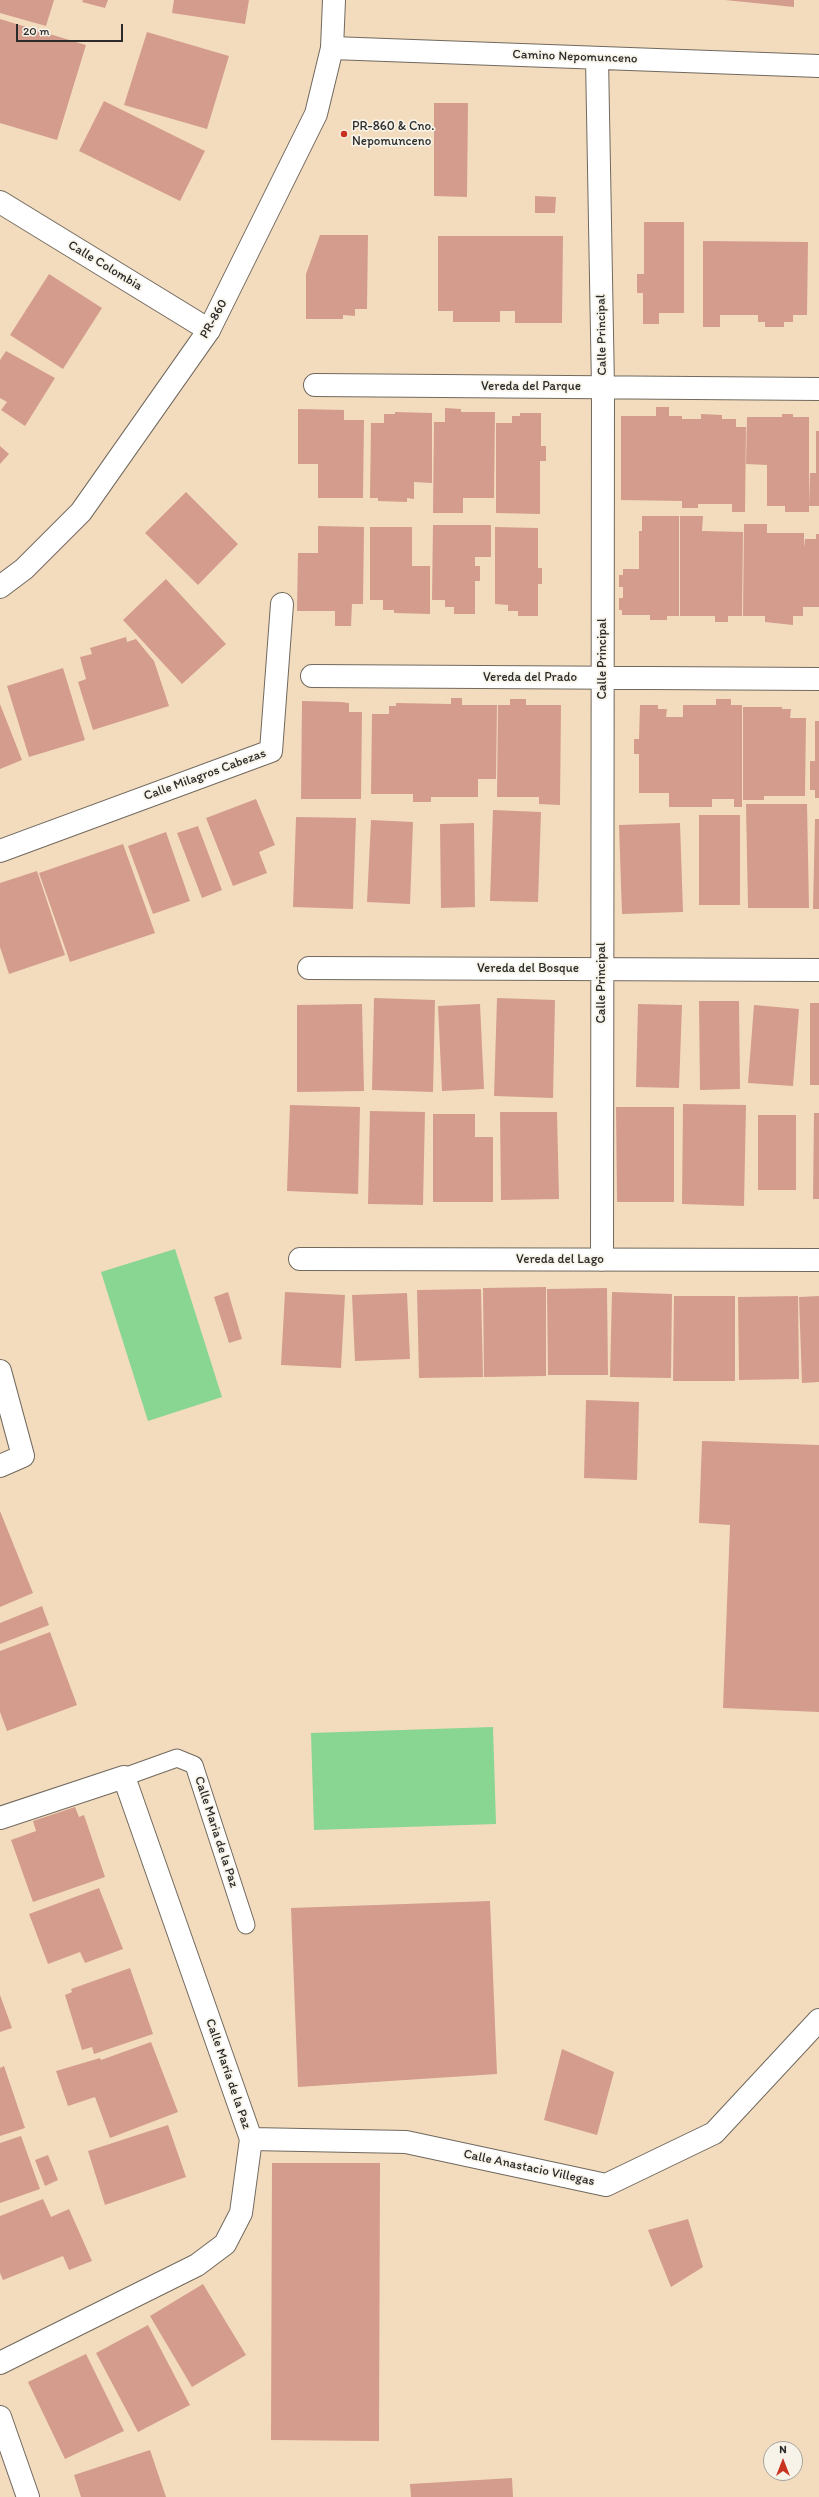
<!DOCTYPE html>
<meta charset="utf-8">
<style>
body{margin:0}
#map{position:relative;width:819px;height:2497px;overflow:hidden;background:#f3dcbe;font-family:Itim,sans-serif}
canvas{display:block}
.north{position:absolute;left:763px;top:2441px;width:40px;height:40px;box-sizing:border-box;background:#f7f3e8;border:1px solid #a5a39c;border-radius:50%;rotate:0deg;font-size:11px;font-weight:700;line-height:16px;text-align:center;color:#2b2b2b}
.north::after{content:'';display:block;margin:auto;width:14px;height:18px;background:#c8321e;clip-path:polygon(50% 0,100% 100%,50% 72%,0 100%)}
.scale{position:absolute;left:16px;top:24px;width:107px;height:18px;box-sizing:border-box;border:2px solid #2b2b2b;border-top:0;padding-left:5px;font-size:12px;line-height:14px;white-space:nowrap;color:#2b2b2b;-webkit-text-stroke:3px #f7f3e8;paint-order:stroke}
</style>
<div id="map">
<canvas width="819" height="2497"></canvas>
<div class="north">N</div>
<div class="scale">20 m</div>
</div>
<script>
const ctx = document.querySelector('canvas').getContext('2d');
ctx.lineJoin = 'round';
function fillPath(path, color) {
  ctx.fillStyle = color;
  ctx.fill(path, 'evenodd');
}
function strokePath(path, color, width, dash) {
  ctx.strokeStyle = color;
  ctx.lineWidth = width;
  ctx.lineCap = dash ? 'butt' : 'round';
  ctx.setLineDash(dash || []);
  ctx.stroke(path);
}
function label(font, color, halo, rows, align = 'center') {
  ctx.font = font + ' Itim,sans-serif';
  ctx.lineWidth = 3.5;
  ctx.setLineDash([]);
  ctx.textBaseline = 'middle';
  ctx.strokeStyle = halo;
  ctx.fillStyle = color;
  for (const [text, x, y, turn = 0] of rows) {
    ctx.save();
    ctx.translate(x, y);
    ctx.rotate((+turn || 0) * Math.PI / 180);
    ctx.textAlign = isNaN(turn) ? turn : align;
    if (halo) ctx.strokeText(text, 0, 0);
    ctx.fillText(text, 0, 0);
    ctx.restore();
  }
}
const green = new Path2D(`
 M 175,1249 L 222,1397 L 148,1421 L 101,1272 Z
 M 493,1727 L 496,1824 L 314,1830 L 311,1733 Z`);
const building = new Path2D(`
 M 0,0 L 54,0 L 46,26 L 0,13 Z
 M 83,0 L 108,0 L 105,8 L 82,2 Z
 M 174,0 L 249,0 L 245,24 L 172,13 Z
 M 725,0 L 794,0 L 794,7 Z
 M 0,19 L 86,45 L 57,140 L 0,123 Z
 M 147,32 L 229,56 L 207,129 L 124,105 Z
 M 104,101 L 205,151 L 180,201 L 79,151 Z
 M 434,103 L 468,103 L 467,197 L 434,196 Z
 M 535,196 L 556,197 L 555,213 L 535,213 Z
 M 644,222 L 684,222 L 684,313 L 659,313 L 659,324 L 643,324 L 643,293 L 637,293 L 637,274 L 644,274 Z
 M 320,235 L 368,235 L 367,309 L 355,309 L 355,316 L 343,315 L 343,319 L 306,319 L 306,274 Z
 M 438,236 L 563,236 L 562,323 L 515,323 L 515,311 L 500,311 L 500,322 L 453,322 L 453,311 L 438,311 Z
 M 703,241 L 808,242 L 807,315 L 793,315 L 793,322 L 784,322 L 784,327 L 765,327 L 765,322 L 758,322 L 758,315 L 720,315 L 720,327 L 703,327 Z
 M 49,274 L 102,308 L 63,369 L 10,335 Z
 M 6,351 L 55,378 L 25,426 L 1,410 L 7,402 L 0,398 L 0,360 Z
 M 656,407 L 669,407 L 669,416 L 682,416 L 682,419 L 701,419 L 701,414 L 722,415 L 722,419 L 736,419 L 736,427 L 746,427 L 745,512 L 732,512 L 732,504 L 698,504 L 698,508 L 682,508 L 682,501 L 621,500 L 621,416 L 656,416 Z
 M 445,408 L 461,409 L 461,412 L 495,412 L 494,498 L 463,498 L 463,513 L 433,513 L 434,422 L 445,422 Z
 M 298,409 L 344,410 L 344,420 L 364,420 L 363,498 L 318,498 L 318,464 L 298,464 Z
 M 395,412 L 432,413 L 432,483 L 414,482 L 414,499 L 407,498 L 407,502 L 378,501 L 378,498 L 370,498 L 371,423 L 384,423 L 384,414 L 395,414 Z
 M 520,413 L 541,413 L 541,446 L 546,446 L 546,461 L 540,461 L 540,514 L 496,513 L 496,423 L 512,423 L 512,416 L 520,416 Z
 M 782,414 L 793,414 L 793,417 L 809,417 L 809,504 L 810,473 L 816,473 L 816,431 L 819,431 L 819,506 L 809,506 L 809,512 L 785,512 L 785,506 L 767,506 L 767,465 L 746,464 L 747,417 L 782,417 Z
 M 0,446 L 9,454 L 0,464 Z
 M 186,492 L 238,544 L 198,585 L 145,533 Z
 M 642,516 L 679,516 L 679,616 L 667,616 L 667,620 L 650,620 L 650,615 L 622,615 L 622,610 L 619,610 L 619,598 L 623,598 L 623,587 L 619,587 L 619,575 L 623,575 L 623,569 L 639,569 L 639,531 L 642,531 Z
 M 680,516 L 703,516 L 702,531 L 743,532 L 742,616 L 728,616 L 728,622 L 715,622 L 715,616 L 680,616 Z
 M 744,524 L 767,524 L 767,533 L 804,533 L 804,548 L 805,539 L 816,539 L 816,534 L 819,534 L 819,607 L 803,607 L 803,616 L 793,616 L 793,625 L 765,622 L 765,616 L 743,616 Z
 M 433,525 L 491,525 L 491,557 L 475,557 L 475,566 L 480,566 L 480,581 L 475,581 L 475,614 L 454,614 L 454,607 L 445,607 L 445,600 L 432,600 Z
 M 318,526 L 364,527 L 363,604 L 352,604 L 351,626 L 335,626 L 335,611 L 297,611 L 298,553 L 318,553 Z
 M 370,527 L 412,527 L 412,566 L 430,566 L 430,614 L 394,613 L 394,610 L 383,610 L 383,600 L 370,600 Z
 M 495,527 L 538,528 L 538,568 L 542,568 L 542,584 L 538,584 L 538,616 L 518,616 L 518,611 L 508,611 L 508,605 L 495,604 Z
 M 166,579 L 226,644 L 182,684 L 123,620 Z
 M 126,637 L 127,642 L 136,639 L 154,661 L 169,706 L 93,730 L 78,682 L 86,679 L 80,657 L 92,654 L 90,648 Z
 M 63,668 L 85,740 L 29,757 L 7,686 Z
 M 451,698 L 462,698 L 462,705 L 497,705 L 496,779 L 478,779 L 478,797 L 431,797 L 431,802 L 413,802 L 413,794 L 371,794 L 372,714 L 389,714 L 389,706 L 396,706 L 396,703 L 451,704 Z
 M 510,699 L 526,699 L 526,705 L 561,705 L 560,805 L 539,804 L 539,797 L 497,797 L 498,705 L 510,705 Z
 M 716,699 L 731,699 L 731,705 L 742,705 L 742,807 L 734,807 L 734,799 L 712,799 L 712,807 L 669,807 L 669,793 L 639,793 L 639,754 L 634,754 L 634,739 L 639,739 L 640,705 L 658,705 L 658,709 L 667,709 L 666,717 L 683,717 L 683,705 L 716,705 Z
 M 302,701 L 341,702 L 349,703 L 349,712 L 362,712 L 361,799 L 301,799 Z
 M 0,704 L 22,760 L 0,769 Z
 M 743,707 L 782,707 L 782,709 L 791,709 L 790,718 L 806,718 L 805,796 L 764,796 L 764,800 L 743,800 Z
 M 815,721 L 819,721 L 819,798 L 815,798 L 815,790 L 810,790 L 810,761 L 815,761 Z
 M 256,799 L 275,845 L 259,852 L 267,873 L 233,886 L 206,818 Z
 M 746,804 L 807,804 L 809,908 L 748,908 Z
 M 493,810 L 541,812 L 538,902 L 490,901 Z
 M 699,815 L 740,815 L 740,905 L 699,905 Z
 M 296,817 L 356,818 L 353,909 L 293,907 Z
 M 815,819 L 819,819 L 819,909 L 813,909 Z
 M 371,820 L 413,822 L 410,904 L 367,902 Z
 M 474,823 L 475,907 L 441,908 L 440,824 Z
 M 680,823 L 683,912 L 622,914 L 619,825 Z
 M 198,826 L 222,890 L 202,898 L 177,833 Z
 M 166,832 L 190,901 L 153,914 L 128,846 Z
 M 123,844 L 155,933 L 70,962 L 39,873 Z
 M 37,871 L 65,955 L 9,974 L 0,947 L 0,883 Z
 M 374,998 L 435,1000 L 433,1092 L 372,1090 Z
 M 497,998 L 555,1000 L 553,1098 L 494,1096 Z
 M 699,1001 L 739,1001 L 740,1089 L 700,1090 Z
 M 810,1003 L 819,1003 L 819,1085 L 810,1085 Z
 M 362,1004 L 364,1091 L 297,1092 L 297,1005 Z
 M 480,1004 L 484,1089 L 442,1091 L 438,1006 Z
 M 638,1004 L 682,1005 L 679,1088 L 636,1087 Z
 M 754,1005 L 799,1009 L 793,1086 L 748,1083 Z
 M 683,1104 L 746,1105 L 744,1206 L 682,1204 Z
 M 290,1105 L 360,1107 L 358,1194 L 287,1191 Z
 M 616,1107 L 674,1107 L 674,1202 L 617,1202 Z
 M 370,1111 L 425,1112 L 423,1205 L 368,1204 Z
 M 500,1112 L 557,1112 L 559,1199 L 501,1200 Z
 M 814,1113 L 819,1113 L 819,1199 L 813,1199 Z
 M 433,1114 L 475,1114 L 475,1137 L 493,1137 L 493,1202 L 433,1202 Z
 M 758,1115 L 796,1115 L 796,1190 L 758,1190 Z
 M 546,1287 L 546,1376 L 484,1377 L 483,1288 Z
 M 607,1288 L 608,1375 L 548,1375 L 547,1289 Z
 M 481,1289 L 483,1377 L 419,1378 L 417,1290 Z
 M 228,1292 L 242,1339 L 229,1343 L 214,1297 Z
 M 285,1292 L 345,1295 L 341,1368 L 281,1365 Z
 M 612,1292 L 672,1294 L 671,1378 L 610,1377 Z
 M 407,1293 L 410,1359 L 355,1361 L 352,1295 Z
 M 674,1296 L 735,1296 L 735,1381 L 673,1381 Z
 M 798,1296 L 799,1379 L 739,1380 L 738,1297 Z
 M 819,1296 L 819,1382 L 802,1383 L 799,1297 Z
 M 586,1400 L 639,1402 L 637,1480 L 584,1478 Z
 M 702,1441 L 819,1445 L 819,1712 L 723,1708 L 730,1525 L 699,1523 Z
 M 0,1511 L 33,1593 L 0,1607 Z
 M 42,1606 L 49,1625 L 0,1644 L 0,1623 Z
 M 50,1632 L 77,1705 L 7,1731 L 0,1712 L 0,1651 Z
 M 75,1807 L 79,1817 L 84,1815 L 105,1877 L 33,1902 L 11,1840 L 36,1831 L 33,1821 Z
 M 99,1888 L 123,1949 L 85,1963 L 80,1952 L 48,1964 L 29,1914 Z
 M 490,1901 L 497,2074 L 298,2087 L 291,1908 Z
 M 130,1968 L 153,2034 L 94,2054 L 92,2047 L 82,2050 L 65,1995 L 72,1992 L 71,1989 Z
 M 0,1995 L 12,2028 L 0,2032 Z
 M 151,2042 L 178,2112 L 110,2138 L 95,2097 L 68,2106 L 56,2071 L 100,2058 L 101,2060 Z
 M 562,2049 L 614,2072 L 597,2135 L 544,2120 Z
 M 4,2066 L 25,2128 L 0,2136 L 0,2068 Z
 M 168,2125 L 186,2177 L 105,2205 L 88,2151 Z
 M 21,2136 L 40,2189 L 0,2203 L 0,2143 Z
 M 48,2155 L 58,2180 L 45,2186 L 35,2160 Z
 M 272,2163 L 380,2163 L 379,2441 L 271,2440 Z
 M 43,2199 L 51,2217 L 69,2209 L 92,2261 L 69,2270 L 63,2256 L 3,2280 L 0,2273 L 0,2216 Z
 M 688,2219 L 703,2267 L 671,2287 L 648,2230 Z
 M 203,2284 L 246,2355 L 192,2387 L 150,2316 Z
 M 148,2325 L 190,2405 L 138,2432 L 96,2353 Z
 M 86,2354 L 124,2431 L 65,2459 L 28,2382 Z
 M 150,2450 L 166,2497 L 81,2497 L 74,2475 Z
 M 512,2478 L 513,2497 L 411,2497 L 410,2484 Z`);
const service = new Path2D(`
 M 124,1777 L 177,1758 L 194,1765 L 246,1925`);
const minor = new Path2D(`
 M 332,48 L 819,66
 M 597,58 L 603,388 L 602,1260
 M 0,202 L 209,330
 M 315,385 L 819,389
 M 312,676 L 819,679
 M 0,851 L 271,751 L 282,604
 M 309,968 L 819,970
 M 300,1259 L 819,1260
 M 0,1371 L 23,1456 L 0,1466
 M 0,1818 L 124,1777 L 251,2139 L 241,2213 L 225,2244 L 197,2265 L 0,2363
 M 251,2139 L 406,2142 L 606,2185 L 714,2133 L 819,2020
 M 0,2417 L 28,2497`);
const tertiary = new Path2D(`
 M 0,587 L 24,569 L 81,512 L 209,330 L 316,114 L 332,48 L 334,0`);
const markers = [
 [344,134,4,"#c8321e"]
];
const streetNames = [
 ["Camino Nepomunceno",575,57,2],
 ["Calle Colombia",105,266,31],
 ["PR-860",214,319,-61],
 ["Calle Principal",602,335,-91],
 ["Vereda del Parque",531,387],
 ["Calle Principal",603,659,-90],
 ["Vereda del Prado",530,678],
 ["Calle Milagros Cabezas",205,775,-20],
 ["Vereda del Bosque",528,969],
 ["Calle Principal",602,983,-90],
 ["Vereda del Lago",560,1260],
 ["Calle Maria de la Paz",216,1832,72],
 ["Calle María de la Paz",228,2074,71],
 ["Calle Anastacio Villegas",529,2168,12]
];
const poiNames = [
 ["PR-860 & Cno.",352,127],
 ["Nepomunceno",352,142]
];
fillPath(green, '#89d592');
fillPath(building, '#d49c8d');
strokePath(service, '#71695e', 19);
strokePath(minor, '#71695e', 24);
strokePath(tertiary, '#71695e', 24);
strokePath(service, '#fff', 17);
strokePath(minor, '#fff', 22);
strokePath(tertiary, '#fff', 22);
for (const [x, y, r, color] of markers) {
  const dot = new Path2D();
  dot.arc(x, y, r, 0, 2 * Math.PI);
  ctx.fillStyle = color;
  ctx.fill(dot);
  strokePath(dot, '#f7f3e8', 1.5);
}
label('13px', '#2b2b2b', '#f7f3e8', streetNames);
label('13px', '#2b2b2b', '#f7f3e8', poiNames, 'left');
</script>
